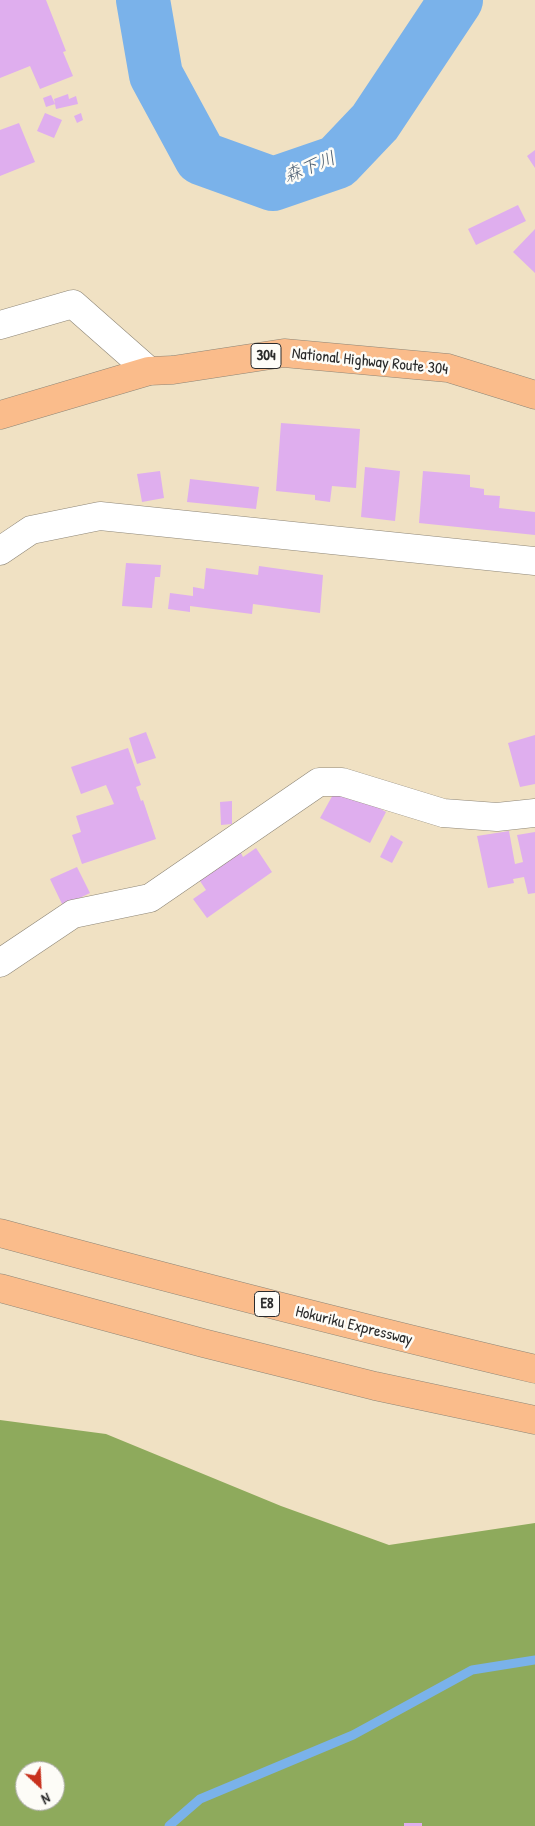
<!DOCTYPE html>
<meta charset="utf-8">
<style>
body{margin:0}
#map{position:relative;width:535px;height:1826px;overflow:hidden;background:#f0e1c3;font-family:"Patrick Hand",sans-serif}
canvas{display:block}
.north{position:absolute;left:15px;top:1761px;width:50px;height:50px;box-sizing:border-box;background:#fdfcf7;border:1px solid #a9a8a5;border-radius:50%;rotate:155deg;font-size:14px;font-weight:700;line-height:20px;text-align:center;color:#2b2b2b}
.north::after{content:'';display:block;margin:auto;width:18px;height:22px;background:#c8321e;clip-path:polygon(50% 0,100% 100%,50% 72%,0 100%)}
</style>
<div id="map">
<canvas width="535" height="1826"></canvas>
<div class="north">N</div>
</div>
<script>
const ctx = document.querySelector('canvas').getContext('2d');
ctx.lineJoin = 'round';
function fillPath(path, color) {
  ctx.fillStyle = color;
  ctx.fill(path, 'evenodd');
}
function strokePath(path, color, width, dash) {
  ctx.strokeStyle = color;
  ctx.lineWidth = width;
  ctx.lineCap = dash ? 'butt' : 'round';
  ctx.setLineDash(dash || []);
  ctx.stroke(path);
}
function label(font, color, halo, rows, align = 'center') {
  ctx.font = font + ' "Patrick Hand","Klee One",sans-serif';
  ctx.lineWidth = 5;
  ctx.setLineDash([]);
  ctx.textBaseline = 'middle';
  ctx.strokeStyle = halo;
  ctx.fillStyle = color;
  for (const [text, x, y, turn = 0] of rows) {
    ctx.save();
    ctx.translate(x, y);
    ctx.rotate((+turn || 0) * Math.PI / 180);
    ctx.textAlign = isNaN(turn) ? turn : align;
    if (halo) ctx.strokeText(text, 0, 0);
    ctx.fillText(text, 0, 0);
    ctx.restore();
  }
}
const forest = new Path2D(`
 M 0,1420 L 106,1434 L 281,1506 L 389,1545 L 535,1523 L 535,1826 L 0,1826 ZM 25,1771 L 55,1771 L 55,1801 L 25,1801 Z`);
const stream = new Path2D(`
 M 169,1826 L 200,1799 L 353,1735 L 472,1670 L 535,1660`);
const river = new Path2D(`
 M 143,0 L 156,75 L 201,158 L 273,184 L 337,162 L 375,122 L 456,0`);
const building = new Path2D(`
 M 0,0 L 46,0 L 66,51 L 63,52 L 73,76 L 40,89 L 30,66 L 0,78 Z
 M 68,94 L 69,99 L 76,96 L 78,104 L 56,109 L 54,99 Z
 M 51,95 L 55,104 L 46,107 L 43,98 Z
 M 45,113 L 62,120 L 54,138 L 37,131 Z
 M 81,113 L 83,120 L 77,123 L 74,116 Z
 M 19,123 L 35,162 L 0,176 L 0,130 Z
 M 535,150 L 535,168 L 527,156 Z
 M 518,205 L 526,221 L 476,245 L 468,229 Z
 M 535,229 L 535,273 L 513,252 Z
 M 281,423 L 360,429 L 356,488 L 332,486 L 330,502 L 315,500 L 315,495 L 276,491 Z
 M 365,467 L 400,471 L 395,521 L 361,517 Z
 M 160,471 L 164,498 L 142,502 L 137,474 Z
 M 423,471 L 470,475 L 470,487 L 484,489 L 484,495 L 500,496 L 499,508 L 535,512 L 535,535 L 419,523 Z
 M 190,479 L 259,487 L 256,509 L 187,502 Z
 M 126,563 L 161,565 L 160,577 L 155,577 L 152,608 L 122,606 Z
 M 259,566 L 323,575 L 320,613 L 253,604 L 252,614 L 190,606 L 190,612 L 168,609 L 170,593 L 193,596 L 193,587 L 204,589 L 206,568 L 258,575 Z
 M 146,732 L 156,758 L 137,764 L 129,738 Z
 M 535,735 L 535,784 L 520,787 L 508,743 Z
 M 128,748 L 141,785 L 136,787 L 141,801 L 143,800 L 156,839 L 82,864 L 72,835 L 81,832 L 76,816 L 114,804 L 106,785 L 81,794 L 71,767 Z
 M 335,791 L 348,791 L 386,812 L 370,843 L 320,818 Z
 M 232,801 L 232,824 L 221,825 L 220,802 Z
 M 509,831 L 515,864 L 523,862 L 517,835 L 535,832 L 535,893 L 528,894 L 524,877 L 513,879 L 514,883 L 488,888 L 477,836 Z
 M 391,835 L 403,842 L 392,863 L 380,857 Z
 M 256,848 L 272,872 L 207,918 L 193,899 L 206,890 L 198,878 L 239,849 L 243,857 Z
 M 77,867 L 90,893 L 63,906 L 50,879 Z
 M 404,1823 L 422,1823 L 422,1826 L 404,1826 Z`);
const street = new Path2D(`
 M 0,325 L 73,304 L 149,371
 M 0,551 L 31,530 L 100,516 L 535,561
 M 0,963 L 73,914 L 150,898 L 319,782 L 342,782 L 443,813 L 497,817 L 535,813`);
const highway = new Path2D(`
 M 0,415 L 149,371 L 173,370 L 284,353 L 448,368 L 535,395
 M 0,1233 C 178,1281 356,1327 535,1369
 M 0,1288 L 203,1343 L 375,1386 L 535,1420`);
const shields = [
 [266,356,30],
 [267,1304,25]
];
const shieldNames = [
 ["304",266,356],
 ["E8",267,1304]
];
const streetNames = [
 ["National Highway Route 304",370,362,6],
 ["Hokuriku Expressway",354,1326,14]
];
const waterNames = [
 ["森下川",310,168,-22]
];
fillPath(forest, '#8eaa5c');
strokePath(stream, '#7ab2ea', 9);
strokePath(river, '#7ab2ea', 54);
fillPath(building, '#dfaeee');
strokePath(street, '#8e8677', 29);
strokePath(highway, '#8e8677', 29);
strokePath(street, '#fff', 28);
strokePath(highway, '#fabc8b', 28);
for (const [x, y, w] of shields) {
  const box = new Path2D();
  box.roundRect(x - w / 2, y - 12.5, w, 25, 4);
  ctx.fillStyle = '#fdfcf7';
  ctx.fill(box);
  strokePath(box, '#2b2b2b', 1);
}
label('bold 15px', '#2b2b2b', null, shieldNames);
label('16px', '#2b2b2b', '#fdfcf7', streetNames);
label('italic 18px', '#475a6e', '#fdfcf7', waterNames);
</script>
